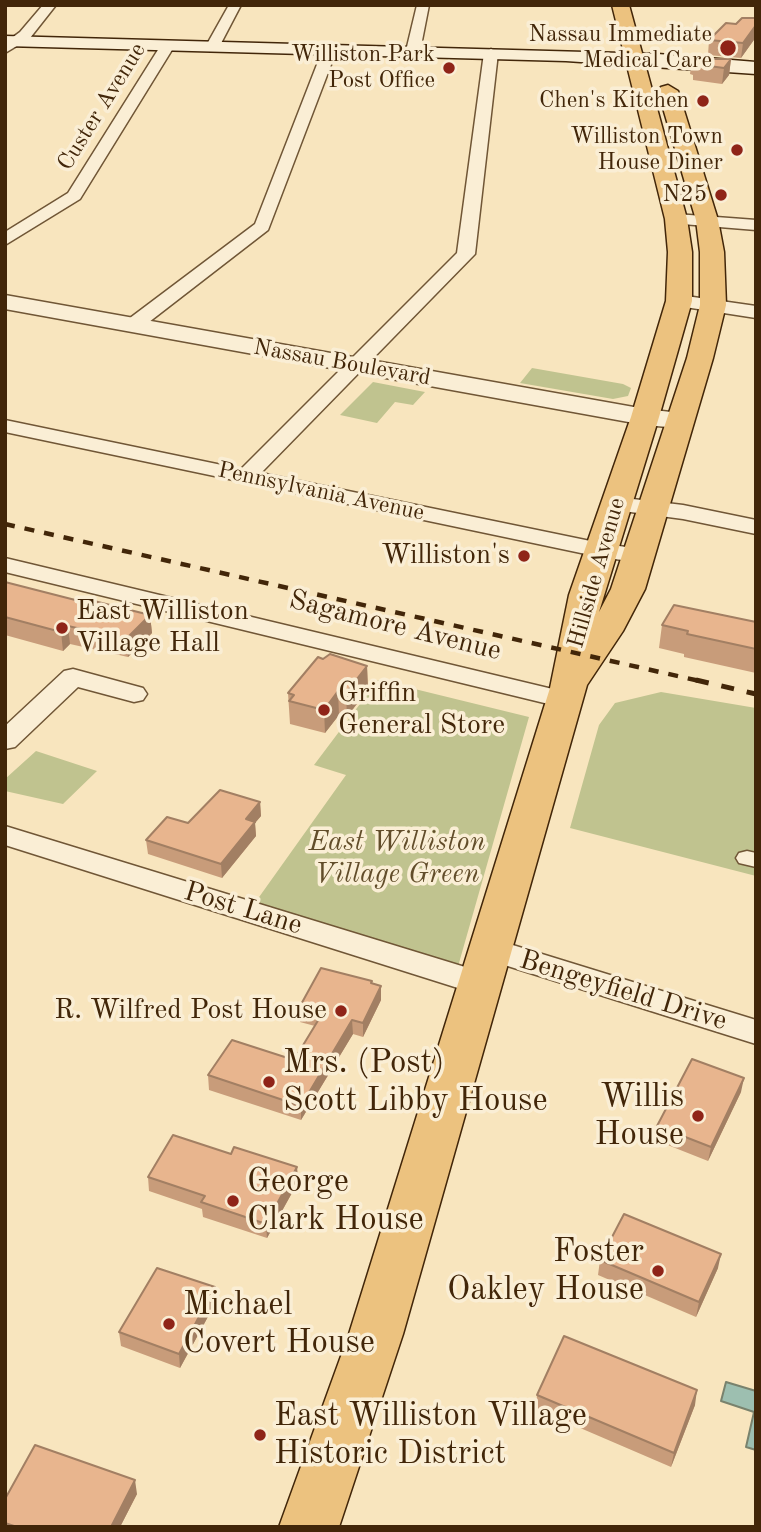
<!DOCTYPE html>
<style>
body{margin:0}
#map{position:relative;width:761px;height:1532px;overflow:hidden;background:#f8e5be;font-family:"Old Standard TT",serif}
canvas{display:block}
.frame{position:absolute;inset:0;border:7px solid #422609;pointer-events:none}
</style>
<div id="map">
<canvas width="761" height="1532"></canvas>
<div class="frame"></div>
</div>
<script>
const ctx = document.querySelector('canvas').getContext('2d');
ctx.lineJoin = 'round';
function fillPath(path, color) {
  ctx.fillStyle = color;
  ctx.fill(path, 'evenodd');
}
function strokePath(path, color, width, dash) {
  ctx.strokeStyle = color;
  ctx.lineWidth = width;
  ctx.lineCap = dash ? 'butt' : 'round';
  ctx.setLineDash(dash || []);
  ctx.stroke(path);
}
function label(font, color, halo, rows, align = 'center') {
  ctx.font = font + ' "Old Standard TT",serif';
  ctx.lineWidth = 7;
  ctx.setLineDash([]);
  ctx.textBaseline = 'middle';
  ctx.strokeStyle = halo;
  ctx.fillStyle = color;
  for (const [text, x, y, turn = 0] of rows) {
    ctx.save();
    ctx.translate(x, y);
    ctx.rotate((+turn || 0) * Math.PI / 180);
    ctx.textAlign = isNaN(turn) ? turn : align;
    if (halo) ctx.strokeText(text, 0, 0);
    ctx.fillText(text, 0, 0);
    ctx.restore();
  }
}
const green = new Path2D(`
 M 532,368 L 623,384 L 631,388 L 628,396 L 613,399 L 520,383 Z
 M 373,382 L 425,392 L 413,405 L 395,402 L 377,423 L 340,415 Z
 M 378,680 L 529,717 L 457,970 L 252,907 L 346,775 L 314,765 Z
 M 661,692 L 756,708 L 756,876 L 570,828 L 599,725 L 615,703 Z
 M 36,751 L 97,771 L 63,804 L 5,791 L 5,779 Z`);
const water = new Path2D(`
 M 726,1382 L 756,1391 L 756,1450 L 746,1447 L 754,1412 L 721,1401 Z`);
const pedestrian = new Path2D(`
 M 747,851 L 756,853 L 756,867 L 739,863 L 736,858 L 739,853 Z`);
const minor = new Path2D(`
 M 43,5 L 56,5 L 30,38 L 5,53 L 5,43 L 20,32 Z
 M 229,5 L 241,5 L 218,49 L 208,49 L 206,46 Z
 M 417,5 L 429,5 L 420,51 L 413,55 L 406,51 Z
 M 168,41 L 175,45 L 80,199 L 5,245 L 5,232 L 68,193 L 161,45 Z
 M 330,45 L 337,49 L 268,230 L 140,329 L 126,329 L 124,325 L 126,321 L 255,224 L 323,49 Z
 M 491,49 L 498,53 L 475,254 L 261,473 L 600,543 L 645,550 L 649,555 L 645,560 L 637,562 L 600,557 L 5,432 L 5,420 L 241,469 L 457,253 L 484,53 Z
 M 676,214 L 756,220 L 756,230 L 670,223 L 668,219 Z
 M 679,295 L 756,306 L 756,318 L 672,305 L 670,301 Z
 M 616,497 L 683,505 L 756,520 L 756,534 L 683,519 L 608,509 L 605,504 L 608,499 Z
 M 5,558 L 565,692 L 574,694 L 578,700 L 574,706 L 565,708 L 5,572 Z
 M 73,669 L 143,688 L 147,694 L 143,700 L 134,702 L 78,687 L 15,747 L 5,749 L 5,726 L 64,671 Z
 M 5,826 L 491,975 L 496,983 L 491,991 L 480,995 L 5,845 Z
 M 490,938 L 756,1020 L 756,1044 L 479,957 L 474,949 L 479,941 Z`);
const tertiary = new Path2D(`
 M 5,295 L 645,409 L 688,414 L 692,420 L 688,426 L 679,428 L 645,425 L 5,309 Z`);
const secondary = new Path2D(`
 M 5,36 L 658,54 L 756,62 L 756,74 L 566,61 L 5,46 Z`);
const primary = new Path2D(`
 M 612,5 L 629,5 L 687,219 L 692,252 L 692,301 L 659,417 L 599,612 L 611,589 L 687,358 L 700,305 L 700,252 L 696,220 L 658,91 L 661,87 L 668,85 L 678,91 L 718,220 L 724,252 L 726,305 L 713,358 L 645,589 L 623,631 L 587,685 L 403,1334 L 339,1527 L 279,1527 L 349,1334 L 550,688 L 569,595 L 631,417 L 666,301 L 668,252 L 665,219 Z`);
const railFar1 = new Path2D(`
 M 5,524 L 704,682`);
const rail = new Path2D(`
 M 696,680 L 756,694`);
const wall = new Path2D(`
 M 756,18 L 756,37 L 741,58 L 708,55 L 709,40 L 736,24 Z
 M 692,59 L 731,59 L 729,75 L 722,84 L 693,80 L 693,75 L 690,74 Z
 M 5,582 L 87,603 L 150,615 L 152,633 L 128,657 L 70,644 L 63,651 L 5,635 Z
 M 756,622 L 756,673 L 684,657 L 684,654 L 659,648 L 662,625 Z
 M 367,666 L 368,689 L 347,717 L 339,715 L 325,733 L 290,724 L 288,693 Z
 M 260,802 L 261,816 L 255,823 L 256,836 L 222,878 L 148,854 L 146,840 L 188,823 Z
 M 372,981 L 372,984 L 381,1000 L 363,1037 L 353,1034 L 301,1120 L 209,1090 L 208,1075 L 294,1060 L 315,1026 L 300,1022 L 299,1008 Z
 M 741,1092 L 708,1161 L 655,1140 L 657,1126 Z
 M 231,1154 L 297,1167 L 298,1182 L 267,1238 L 203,1217 L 202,1209 L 149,1191 L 148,1177 Z
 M 600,1260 L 718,1268 L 696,1317 L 598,1275 Z
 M 215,1287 L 216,1302 L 180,1368 L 121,1346 L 119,1332 Z
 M 537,1395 L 695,1405 L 671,1467 L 536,1409 Z
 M 137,1494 L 120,1527 L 5,1527 L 5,1499 Z`);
const shadedWall = new Path2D(`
 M 756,25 L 756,37 L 741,58 L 743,43 Z
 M 731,59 L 729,75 L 722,84 L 724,68 Z
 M 150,615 L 152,633 L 128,657 L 126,639 Z
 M 68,626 L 70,644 L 63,651 L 61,632 Z
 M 367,666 L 368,689 L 347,717 L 346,693 Z
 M 338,691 L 339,715 L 325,733 L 324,710 Z
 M 260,802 L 261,816 L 255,823 L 256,836 L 222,878 L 221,864 L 246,819 Z
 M 381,986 L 381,1000 L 363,1037 L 363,1023 Z
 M 352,1020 L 353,1034 L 301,1120 L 301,1106 Z
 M 744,1078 L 741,1092 L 708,1161 L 711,1147 Z
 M 297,1167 L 298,1182 L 267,1238 L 266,1224 Z
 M 721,1254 L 718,1268 L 696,1317 L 699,1302 Z
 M 215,1287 L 216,1302 L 180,1368 L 179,1354 Z
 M 697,1390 L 695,1405 L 671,1467 L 674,1453 Z
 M 135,1480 L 137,1494 L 120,1527 L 111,1527 Z`);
const building = new Path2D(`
 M 742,18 L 756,18 L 756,25 L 743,43 L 709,40 L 726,23 L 736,24 Z
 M 692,59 L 731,59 L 724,68 L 694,64 L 697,59 Z
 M 5,582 L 87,603 L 90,600 L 150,615 L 126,639 L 68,626 L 61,632 L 5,617 Z
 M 674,605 L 756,622 L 756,649 L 687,634 L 688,631 L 662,625 Z
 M 330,654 L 367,666 L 346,693 L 338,691 L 324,710 L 289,701 L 294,695 L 288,693 L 318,657 L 323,659 Z
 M 220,790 L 260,802 L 246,819 L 255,822 L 221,864 L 146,840 L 167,817 L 188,823 Z
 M 321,968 L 372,981 L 371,983 L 381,986 L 363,1023 L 352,1020 L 301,1106 L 208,1075 L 232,1040 L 294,1060 L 322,1014 L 299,1008 Z
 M 692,1059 L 744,1078 L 711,1147 L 657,1126 Z
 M 173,1135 L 231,1154 L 234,1147 L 297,1167 L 266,1224 L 201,1202 L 205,1196 L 148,1177 Z
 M 624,1214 L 721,1254 L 699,1302 L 600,1260 Z
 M 157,1268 L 215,1287 L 179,1354 L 119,1332 Z
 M 564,1336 L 697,1390 L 674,1453 L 537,1395 Z
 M 35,1445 L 135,1480 L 111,1527 L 17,1527 L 5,1523 L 5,1499 Z`);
const markers = [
 [728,48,9,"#8f2418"],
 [449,68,7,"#8f2418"],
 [703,101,7,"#8f2418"],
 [737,150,7,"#8f2418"],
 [721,195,7,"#8f2418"],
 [524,556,7,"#8f2418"],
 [62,628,7,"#8f2418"],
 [324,710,7,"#8f2418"],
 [341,1011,7,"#8f2418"],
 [269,1082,7,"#8f2418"],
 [698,1116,7,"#8f2418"],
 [233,1201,7,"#8f2418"],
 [658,1271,7,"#8f2418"],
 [169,1324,7,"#8f2418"],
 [260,1435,7,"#8f2418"]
];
const farPoinames = [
 ["Nassau Immediate",712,35],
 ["Medical Care",712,61],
 ["Williston Park",435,55],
 ["Post Office",435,81],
 ["Chen's Kitchen",689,101],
 ["Williston Town",723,137],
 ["House Diner",723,163],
 ["N25",707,195]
];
const farStreetnames = [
 ["Custer Avenue",102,107,-58],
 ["Nassau Boulevard",342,363,10],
 ["Pennsylvania Avenue",321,492,12],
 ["Hillside Avenue",597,573,-74]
];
const poiNames = [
 ["Williston's",510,556],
 ["East Williston",76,612,"left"],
 ["Village Hall",76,644,"left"],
 ["Griffin",338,694,"left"],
 ["General Store",338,726,"left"],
 ["R. Wilfred Post House",327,1011]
];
const streetNames = [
 ["Sagamore Avenue",395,626,14],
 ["Post Lane",243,909,17],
 ["Bengeyfield Drive",623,991,17]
];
const parkNames = [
 ["East Williston",397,843],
 ["Village Green",397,875]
];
const nearPoinames = [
 ["Mrs. (Post)",283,1063],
 ["Scott Libby House",283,1101],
 ["Willis",684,1097,"right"],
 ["House",684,1135,"right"],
 ["George",247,1182],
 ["Clark House",247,1220],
 ["Foster",644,1252,"right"],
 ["Oakley House",644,1290,"right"],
 ["Michael",183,1305],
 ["Covert House",183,1343],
 ["East Williston Village",274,1416],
 ["Historic District",274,1454]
];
fillPath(green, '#c0c38f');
fillPath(water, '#9dbfb0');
strokePath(water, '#79826d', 2);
strokePath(pedestrian, '#705636', 3);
strokePath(minor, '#705636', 3);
strokePath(tertiary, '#705636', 3);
strokePath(secondary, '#422609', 3);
strokePath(primary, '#422609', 3);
fillPath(pedestrian, '#faeed5');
fillPath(minor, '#faeed5');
fillPath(tertiary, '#faeed5');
fillPath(secondary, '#faeed5');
fillPath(primary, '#ecc27f');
strokePath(railFar1, '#422609', 4.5, [10, 10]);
strokePath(rail, '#422609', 5, [13, 13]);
fillPath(wall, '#c89c7a');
fillPath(shadedWall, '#a27f63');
fillPath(building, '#e8b58e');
strokePath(building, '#a27f63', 2);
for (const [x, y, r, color] of markers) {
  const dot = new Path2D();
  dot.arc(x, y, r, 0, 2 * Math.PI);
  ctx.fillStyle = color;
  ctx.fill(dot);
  strokePath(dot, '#faeed5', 2.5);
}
label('23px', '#422609', '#faeed5', farPoinames, 'right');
label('23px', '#422609', '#faeed5', farStreetnames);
label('28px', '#422609', '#faeed5', poiNames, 'right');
label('28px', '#422609', '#faeed5', streetNames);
label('italic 28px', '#624d2a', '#faeed5', parkNames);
label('33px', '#422609', '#faeed5', nearPoinames, 'left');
</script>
